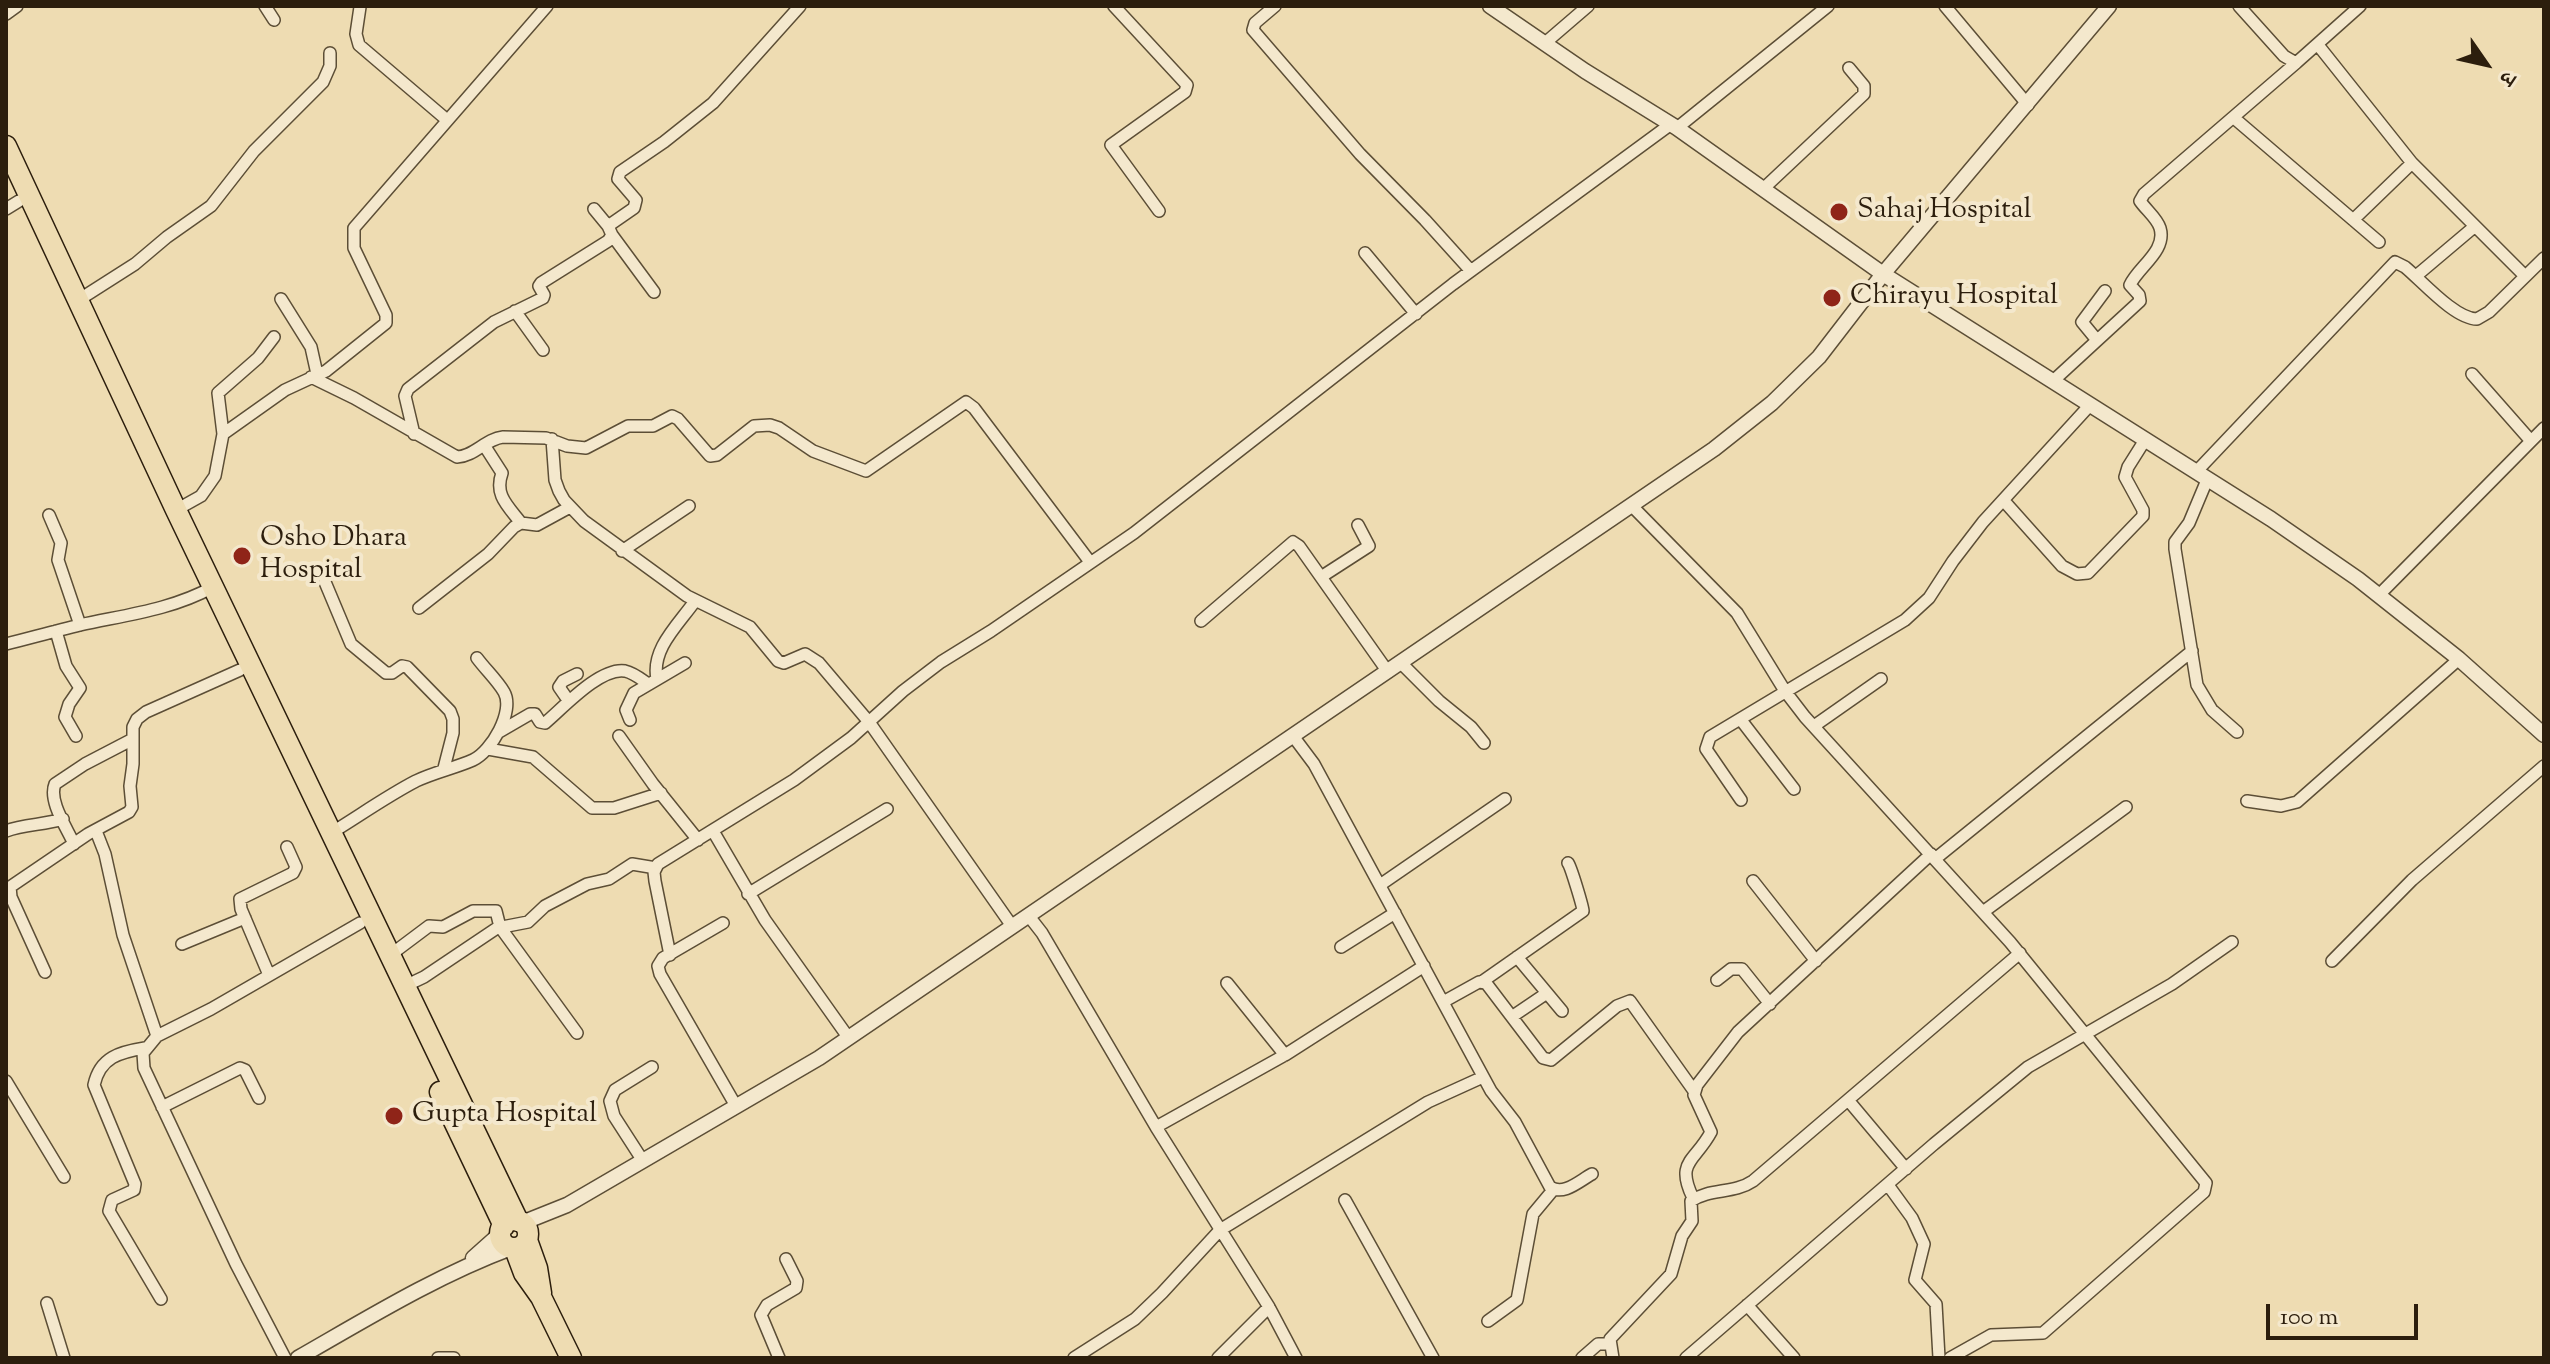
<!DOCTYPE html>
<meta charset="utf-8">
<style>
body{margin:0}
#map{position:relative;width:2550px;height:1364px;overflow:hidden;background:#eedcb2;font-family:"Sorts Mill Goudy","Noto Serif Devanagari",serif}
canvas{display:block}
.frame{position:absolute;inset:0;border:8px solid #2c1e0d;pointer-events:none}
.north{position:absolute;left:2446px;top:24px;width:80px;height:80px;-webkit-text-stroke:6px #f4e8cd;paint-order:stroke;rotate:124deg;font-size:22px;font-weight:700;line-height:32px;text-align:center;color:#2c1e0d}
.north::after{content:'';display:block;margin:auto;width:28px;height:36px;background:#2c1e0d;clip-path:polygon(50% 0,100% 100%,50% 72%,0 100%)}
.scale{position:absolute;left:2266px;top:1304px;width:152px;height:36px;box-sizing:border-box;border:4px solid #2c1e0d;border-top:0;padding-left:10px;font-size:24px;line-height:28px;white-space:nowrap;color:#2c1e0d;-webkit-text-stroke:6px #f4e8cd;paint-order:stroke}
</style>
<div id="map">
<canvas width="2550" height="1364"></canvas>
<div class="frame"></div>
<div class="north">उ</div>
<div class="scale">100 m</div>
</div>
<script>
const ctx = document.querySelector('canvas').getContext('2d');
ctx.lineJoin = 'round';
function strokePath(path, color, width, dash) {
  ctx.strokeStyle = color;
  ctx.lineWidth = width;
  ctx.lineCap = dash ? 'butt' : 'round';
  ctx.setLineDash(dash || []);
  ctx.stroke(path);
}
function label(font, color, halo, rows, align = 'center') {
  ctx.font = font + ' "Sorts Mill Goudy",serif';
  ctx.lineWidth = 8;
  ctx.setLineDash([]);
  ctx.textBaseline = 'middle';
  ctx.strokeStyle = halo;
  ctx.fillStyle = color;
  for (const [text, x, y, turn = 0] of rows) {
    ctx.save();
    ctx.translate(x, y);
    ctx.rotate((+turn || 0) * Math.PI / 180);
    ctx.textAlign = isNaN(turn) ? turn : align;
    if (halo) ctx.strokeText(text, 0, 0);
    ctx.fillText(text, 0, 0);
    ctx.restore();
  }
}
const minor = new Path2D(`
 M 265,6 L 274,20
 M 1114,6 L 1187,85 L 1185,92 L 1111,145 L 1159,211
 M 1275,6 L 1255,23 L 1253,30 L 1360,154 L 1425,220 L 1471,271
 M 1945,6 L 2028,105
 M 2239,6 L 2284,56 L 2296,63 L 2360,6
 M 360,7 L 356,34 L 359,45 L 447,120
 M 6,14 L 17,6
 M 1545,43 L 1588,6
 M 2318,45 L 2412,163 L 2525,276
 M 2234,118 L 2379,242
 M 1677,128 L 1828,6
 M 1763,189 L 1864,94 L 1864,86 L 1849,68
 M 6,209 L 19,201
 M 594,209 L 608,226 L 634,208 L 636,200 L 618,179 L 620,172 L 664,142 L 713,103 L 800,6
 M 2353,220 L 2412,163
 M 612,235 L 654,292
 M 1365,253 L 1416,314
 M 2416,276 L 2474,227
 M 281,299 L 311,347 L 317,374
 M 77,301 L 135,264 L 167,237 L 211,206 L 254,151 L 323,82 L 330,66 L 330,53
 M 515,311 L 543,350
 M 2096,339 L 2082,322 L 2105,291
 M 2472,374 L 2531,441
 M 311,377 L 354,398 L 457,457 C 475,456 485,439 503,437 L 546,438 L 567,446 L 586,448 L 628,426 L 653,426 L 672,416 L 678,419 L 710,456 L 717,455 L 754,426 L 770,425 L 779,428 L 813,451 L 866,471 L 966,402 L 974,408 L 1090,562
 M 2053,381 L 2140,301 L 2139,295 L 2130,285 C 2138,267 2167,251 2160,228 C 2157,218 2146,210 2140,201 L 2144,194 L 2296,63
 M 223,434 L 285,390 L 326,371 L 386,323 L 386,315 L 354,248 L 354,228 L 547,6
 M 414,434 L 405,396 L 408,389 L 494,322 L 543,298 L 544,295 L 539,286 L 541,283 L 608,241 L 612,235 L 608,226
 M 552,439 L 555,480 L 559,491 L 564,500 L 584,521 L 687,596 L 750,627 L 778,661 L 784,663 L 805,654 L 819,663 L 869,722 L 1012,926
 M 484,445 L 502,473 C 494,495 508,506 521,523
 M 2196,472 L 2395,262 L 2405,267 C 2422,281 2455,319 2477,319 L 2489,312 L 2544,258
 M 2207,480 L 2189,523 L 2175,542 L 2175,549 L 2197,685 L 2212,710 L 2237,732
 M 2004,501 L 2062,566 L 2077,574 L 2088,573 L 2143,516 L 2143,510 L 2125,477 L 2128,467 L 2145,440
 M 1631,505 L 1737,613 L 1785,691 L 1805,717 L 2010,942 L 2206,1183 L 2204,1192 L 2043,1333 L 1991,1335 L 1950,1358
 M 176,510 L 201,496 L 215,476 L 223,434 L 218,393 L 258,358 L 274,337
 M 49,515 L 61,543 L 58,560 L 80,625
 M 622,551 L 689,506
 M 1321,577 L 1369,546 L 1358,525
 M 325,582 L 351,644 L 386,673 L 392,673 L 402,666 L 407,667 L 450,711 L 453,719 L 453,733 L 444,768
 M 2379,595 L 2544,428
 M 419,608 L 488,554 L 514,527 L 521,523 L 537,525 L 570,507
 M 1201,621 L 1293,542 L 1299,546 L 1388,672
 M 56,631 L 66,666 L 80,688 L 69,704 L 65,717 L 76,736
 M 6,644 C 30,638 55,631 80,625 C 125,615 171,610 213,587
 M 1401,663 L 1439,701 L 1471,727 L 1484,743
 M 657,679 C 651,649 678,625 695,601
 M 568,700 L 559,687 L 563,681 L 577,674
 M 630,720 L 626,710 L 634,693 L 685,663
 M 1741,720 L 1794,789
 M 1814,726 L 1881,679
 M 499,732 L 530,714 L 535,714 L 540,722 L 545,723 C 563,708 600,667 625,671 C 634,673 641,679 648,684
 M 619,736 L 653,784 L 698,840
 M 1293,736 L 1314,764 L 1491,1091 L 1515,1122 L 1550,1187 C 1564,1196 1579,1181 1592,1174
 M 488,749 L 533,757 L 592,808 L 614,808 L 661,793
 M 1741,800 L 1706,749 L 1710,737 L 1905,620 L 1929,598 L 1953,561 L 1983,522 L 2090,405
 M 2247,801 L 2281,806 L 2297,802 L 2459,659
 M 6,831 C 24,824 44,825 63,819
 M 96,831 L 105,854 L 123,935 L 157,1036
 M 713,831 L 765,920 L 848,1037
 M 331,833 C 359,816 387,796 416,781 C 435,772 455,768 473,760 C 491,752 515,711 504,692 C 497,680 485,669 477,658
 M 74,844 C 67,828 48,801 55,784 L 85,764 L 133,739
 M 1935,859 L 2192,651
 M 1753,881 L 1816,961
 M 1380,885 L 1505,799
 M 748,894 L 887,809
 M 1983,912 L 2126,807
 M 1028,915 L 1042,933 L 1156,1127 L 1269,1307 L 1296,1358
 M 723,923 L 663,958 L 658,966 L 660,974 L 736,1106
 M 182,944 L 245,918
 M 1341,947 L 1395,913
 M 670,955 L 655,881 L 654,872 L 658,864 L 794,780 L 851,738 L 903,691 L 941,662 L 991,631 L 1134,533 L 1453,284 L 1671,124
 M 389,956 L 429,926 L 443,927 L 473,911 L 496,911 L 500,927 L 577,1033
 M 1517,957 L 1562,1011
 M 2332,961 L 2412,880 L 2544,766
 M 45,972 L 11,897 L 10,887 L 88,834 L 129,812 L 132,807 L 130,786 L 133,764 L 133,727 L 137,719 L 146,712 L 240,670
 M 269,975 L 241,909 L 240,899 L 293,873 L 296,867 L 287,847
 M 1717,980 L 1731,969 L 1742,969 L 1770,1004
 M 1483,981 L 1583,911 C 1583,907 1571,867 1568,863
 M 1227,983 L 1285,1055
 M 405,986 L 424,977 L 497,928 L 528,922 L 545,906 L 587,884 L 609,879 L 632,864 L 656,868
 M 1443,1002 L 1479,982 L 1486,983 L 1543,1058 L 1551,1060 L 1617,1006 L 1630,1001 L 1694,1091
 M 1513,1016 L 1547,993
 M 145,1048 C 120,1052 100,1057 94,1085 L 135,1184 L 134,1190 L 112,1200 L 109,1211 L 161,1299
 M 6,1081 L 64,1177
 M 1848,1100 L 1906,1169
 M 162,1107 L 240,1068 L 245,1070 L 259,1098
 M 1156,1127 L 1285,1055 L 1424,966
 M 643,1161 L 614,1116 L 610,1101 L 615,1090 L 652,1067
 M 1888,1185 L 1912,1218 L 1924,1244 L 1915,1280 L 1936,1304 L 1939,1358
 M 1693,1198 C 1675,1161 1695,1162 1711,1132 L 1694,1095 L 1697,1085 L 1738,1032 L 1931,854
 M 1345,1200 L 1433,1358
 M 47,1303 L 64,1358
 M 1747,1305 L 1794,1358
 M 1488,1321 L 1517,1300 L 1533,1214 L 1553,1190
 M 285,1358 L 236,1264 L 144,1068 L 143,1053 L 157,1036 L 211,1009 L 360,923
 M 438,1358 L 454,1358
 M 779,1358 L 761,1315 L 767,1305 L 796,1288 L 797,1281 L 786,1259
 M 1074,1358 L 1135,1319 L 1162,1293 L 1220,1230 L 1428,1102 L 1483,1077
 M 1218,1358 L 1269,1307
 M 1582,1358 L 1598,1344 L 1609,1344
 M 1613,1358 L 1610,1339 L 1671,1274 L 1682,1236 L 1692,1221 L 1691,1201 C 1710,1188 1734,1194 1753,1181 L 2020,953
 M 1686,1358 L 1934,1144 L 2028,1067 L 2172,984 L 2232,942`);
const tertiary = new Path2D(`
 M 1490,6 L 1585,71 L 1677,128 L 1883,274 L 2271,519 L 2358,579 L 2459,659 L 2544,735
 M 522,1223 L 567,1205 L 819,1058 L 1714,449 L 1772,403 L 1819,357 L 1883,274 L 2109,6
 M 473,1258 L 501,1233
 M 298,1358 C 368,1318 436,1276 511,1248`);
const trunk = new Path2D(`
 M 6,146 L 176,510 L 518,1221
 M 440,1092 L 504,1226
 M500 1234a14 14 0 1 1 28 0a14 14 0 1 1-28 0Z
 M 527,1240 L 537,1268 L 541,1293
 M 515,1249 L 524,1273 L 541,1297 L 571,1358`);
const markers = [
 [1839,212,10,"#8f2418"],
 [1832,298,10,"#8f2418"],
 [242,556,10,"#8f2418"],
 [394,1116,10,"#8f2418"]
];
const poiNames = [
 ["Sahaj Hospital",1857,212],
 ["Chirayu Hospital",1850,298],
 ["Osho Dhara",260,540],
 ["Hospital",260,572],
 ["Gupta Hospital",412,1116]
];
strokePath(minor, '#5c4e36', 14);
strokePath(tertiary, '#5c4e36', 17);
strokePath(trunk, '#2c1e0d', 23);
strokePath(minor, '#f4e8cd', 11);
strokePath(tertiary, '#f4e8cd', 14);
strokePath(trunk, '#eedcb2', 20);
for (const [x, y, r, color] of markers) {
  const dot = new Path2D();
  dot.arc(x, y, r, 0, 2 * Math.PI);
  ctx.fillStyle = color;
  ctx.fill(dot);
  strokePath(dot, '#f4e8cd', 3);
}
label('28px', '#2c1e0d', '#f4e8cd', poiNames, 'left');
</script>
